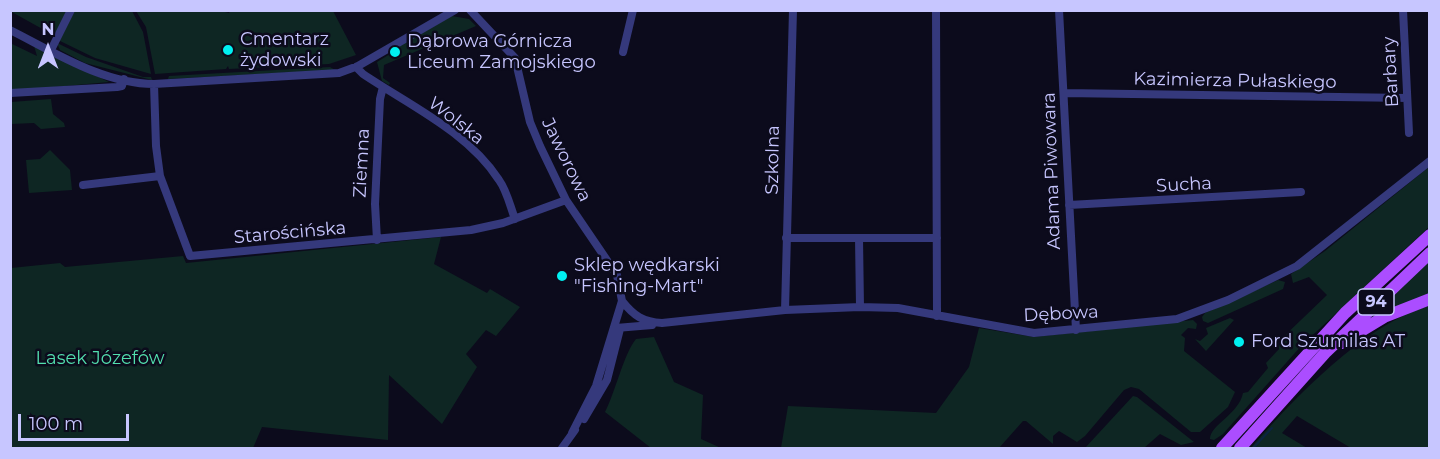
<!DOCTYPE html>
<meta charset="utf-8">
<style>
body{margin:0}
#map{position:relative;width:1440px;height:459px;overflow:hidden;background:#0c0b1c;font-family:Montserrat,sans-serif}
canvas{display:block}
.frame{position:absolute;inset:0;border:12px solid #c7c6ff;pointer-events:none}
.north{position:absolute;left:18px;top:18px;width:60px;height:60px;-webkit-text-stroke:4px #0c0b1c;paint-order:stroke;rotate:0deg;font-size:16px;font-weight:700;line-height:24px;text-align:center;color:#c7c6ff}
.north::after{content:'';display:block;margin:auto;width:21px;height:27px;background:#c7c6ff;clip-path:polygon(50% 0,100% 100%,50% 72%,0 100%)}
.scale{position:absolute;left:18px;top:414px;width:111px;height:27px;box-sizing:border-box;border:3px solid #c7c6ff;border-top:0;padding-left:8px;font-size:18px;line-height:21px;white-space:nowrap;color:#c7c6ff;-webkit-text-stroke:4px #0c0b1c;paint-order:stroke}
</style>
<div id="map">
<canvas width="1440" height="459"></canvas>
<div class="frame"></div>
<div class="north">N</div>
<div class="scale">100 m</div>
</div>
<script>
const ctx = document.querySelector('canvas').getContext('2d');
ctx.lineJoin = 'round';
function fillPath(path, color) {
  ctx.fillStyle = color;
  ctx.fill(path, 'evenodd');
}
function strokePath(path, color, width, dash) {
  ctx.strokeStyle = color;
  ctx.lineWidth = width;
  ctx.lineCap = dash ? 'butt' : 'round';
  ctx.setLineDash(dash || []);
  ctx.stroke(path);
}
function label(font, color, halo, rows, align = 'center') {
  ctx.font = font + ' Montserrat,sans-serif';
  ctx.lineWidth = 5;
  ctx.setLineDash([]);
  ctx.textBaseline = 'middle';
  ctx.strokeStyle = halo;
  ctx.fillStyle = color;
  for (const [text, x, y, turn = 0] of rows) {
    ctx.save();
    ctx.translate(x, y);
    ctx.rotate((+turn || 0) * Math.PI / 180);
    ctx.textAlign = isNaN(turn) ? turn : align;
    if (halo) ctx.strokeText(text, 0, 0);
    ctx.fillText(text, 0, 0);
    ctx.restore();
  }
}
const green = new Path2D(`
 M 10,11 L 69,11 L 55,36 Z
 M 73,11 L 132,11 L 143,32 L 151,74 L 95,58 L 58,40 Z
 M 221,11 L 229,13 L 230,10 L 333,11 L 356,55 L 329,64 L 229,69 L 228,66 L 226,69 L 155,74 L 146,27 L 136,11 Z
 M 452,16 L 469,19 L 476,26 L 384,65 L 383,78 L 390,83 L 389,85 L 382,81 L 377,62 L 395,51 L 397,53 L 400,51 L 400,45 Z
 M 10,43 L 37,56 L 34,46 L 109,82 L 11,91 Z
 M 57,43 L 86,57 L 143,77 L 151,77 L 152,80 L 85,63 L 60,50 Z
 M 330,67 L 335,70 L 168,79 L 169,76 Z
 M 51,99 L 53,114 L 64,123 L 65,127 L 41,129 L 34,123 L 11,124 L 11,102 Z
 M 50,150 L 70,170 L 72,190 L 29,193 L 26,160 L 40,159 Z
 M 1429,167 L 1429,227 L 1302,345 L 1223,434 L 1214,440 L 1210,439 C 1210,425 1239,414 1243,393 L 1248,392 L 1268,368 L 1266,363 L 1279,349 L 1277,343 L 1327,295 L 1309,277 L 1293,283 L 1291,274 L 1325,251 Z
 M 441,237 L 434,264 L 487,293 L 490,289 L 520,307 L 496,336 L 486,330 L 466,354 L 477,367 L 442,424 L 389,375 L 388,440 L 262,427 L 253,448 L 11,448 L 11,268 L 60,263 L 65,267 L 183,256 L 186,263 Z
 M 1429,258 L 1429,296 L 1359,328 Z
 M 1278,280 L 1285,282 L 1283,289 L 1208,323 L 1203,321 L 1202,317 L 1205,313 Z
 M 1429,306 L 1429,448 L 1351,448 L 1297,416 L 1282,433 L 1307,448 L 1251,448 C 1293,399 1366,323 1429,306 Z
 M 1230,318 L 1234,320 L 1206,351 L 1195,339 L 1200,341 L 1208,334 L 1206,328 Z
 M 1193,320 L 1197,324 L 1196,329 L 1188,328 L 1181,335 L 1185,338 L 1184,351 L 1235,392 L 1228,407 L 1200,432 L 1191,432 L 1139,389 L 1131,387 L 1124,390 L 1085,436 L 1077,442 L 1059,431 L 1053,436 L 1053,444 L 1026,421 L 1023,421 L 999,448 L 781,448 L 788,406 L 936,413 L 969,367 L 979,328 L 1034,337 Z
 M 654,337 L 674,382 L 703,395 L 701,439 L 721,448 L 651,448 L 605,412 C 615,393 624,353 636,339 Z
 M 1133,396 L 1137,397 L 1194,442 L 1181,445 L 1160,434 L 1144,448 L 1085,448 Z`);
const stream = new Path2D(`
 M 1253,448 L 1272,428`);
const street = new Path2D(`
 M 470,10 L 515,58 L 530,122 L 540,146 L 566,200 L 617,275 L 622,301 L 596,386 L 572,433
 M 936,10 L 937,316
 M 1059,10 L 1076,330
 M 1403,10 L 1409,133
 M 10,30 C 54,52 103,84 154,84 L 339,73 L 358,66 L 455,10
 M 51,50 L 71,10
 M 623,52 L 633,10
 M 356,67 L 363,74 C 409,105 468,132 499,180 C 507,191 510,206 515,219
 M 154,84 L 156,146 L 160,176 L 190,256 L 471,230 L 503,223 L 566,200
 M 10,93 L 117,87 L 122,86 L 124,79
 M 1064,93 L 1407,98
 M 83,185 L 160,176
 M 1069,205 L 1301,192
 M 786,238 L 937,238
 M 859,238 L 860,307
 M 377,240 L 375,204 L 380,99 L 383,87
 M 622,301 C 634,316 643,322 662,323 L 785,310 L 860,307 L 898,308 L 1034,333 L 1177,319 L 1228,300 L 1297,266 L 1430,161
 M 785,310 L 793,10
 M 616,328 L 652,325
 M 584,419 L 607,380 L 620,329
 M 562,448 L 575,430`);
const primary = new Path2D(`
 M 1341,343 L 1384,317 L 1430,299
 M 1222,448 L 1345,313 L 1430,235
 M 1240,448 L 1325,353 L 1430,253`);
const markers = [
 [228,50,6,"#00f0f1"],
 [395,52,6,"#00f0f1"],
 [562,276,6,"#00f0f1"],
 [1239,342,6,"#00f0f1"]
];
const shields = [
 [1376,302,36]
];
const shieldNames = [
 ["94",1376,302]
];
const poiNames = [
 ["Cmentarz",240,40],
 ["żydowski",240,61],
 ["Dąbrowa Górnicza",407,42],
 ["Liceum Zamojskiego",407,63],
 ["Sklep wędkarski",574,266],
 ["\"Fishing-Mart\"",574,287],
 ["Ford Szumilas AT",1251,342]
];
const streetNames = [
 ["Barbary",1391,72,-93],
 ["Kazimierza Pułaskiego",1235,81,1],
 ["Wolska",456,121,38],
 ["Jaworowa",566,160,64],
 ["Szkolna",773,160,-89],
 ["Ziemna",362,163,-87],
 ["Adama Piwowara",1052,171,-92],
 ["Sucha",1184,185,-3],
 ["Starościńska",290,233,-5],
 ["Dębowa",1061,314,-3]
];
const parkNames = [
 ["Lasek Józefów",100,359]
];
fillPath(green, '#0e2623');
strokePath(stream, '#0b2440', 2);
strokePath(street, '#35397c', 8);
strokePath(primary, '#ab4dff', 12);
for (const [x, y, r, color] of markers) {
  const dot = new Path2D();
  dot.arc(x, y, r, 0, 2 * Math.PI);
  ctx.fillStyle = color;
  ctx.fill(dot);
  strokePath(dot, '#0c0b1c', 2);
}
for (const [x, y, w] of shields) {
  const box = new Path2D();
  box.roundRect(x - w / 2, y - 13, w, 26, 4.5);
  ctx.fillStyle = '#0c0b1c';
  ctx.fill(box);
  strokePath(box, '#c7c6ff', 1.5);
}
label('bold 16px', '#c7c6ff', null, shieldNames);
label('18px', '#c7c6ff', '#0c0b1c', poiNames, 'left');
label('18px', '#c7c6ff', '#0c0b1c', streetNames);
label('18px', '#52dfae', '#0c0b1c', parkNames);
</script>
